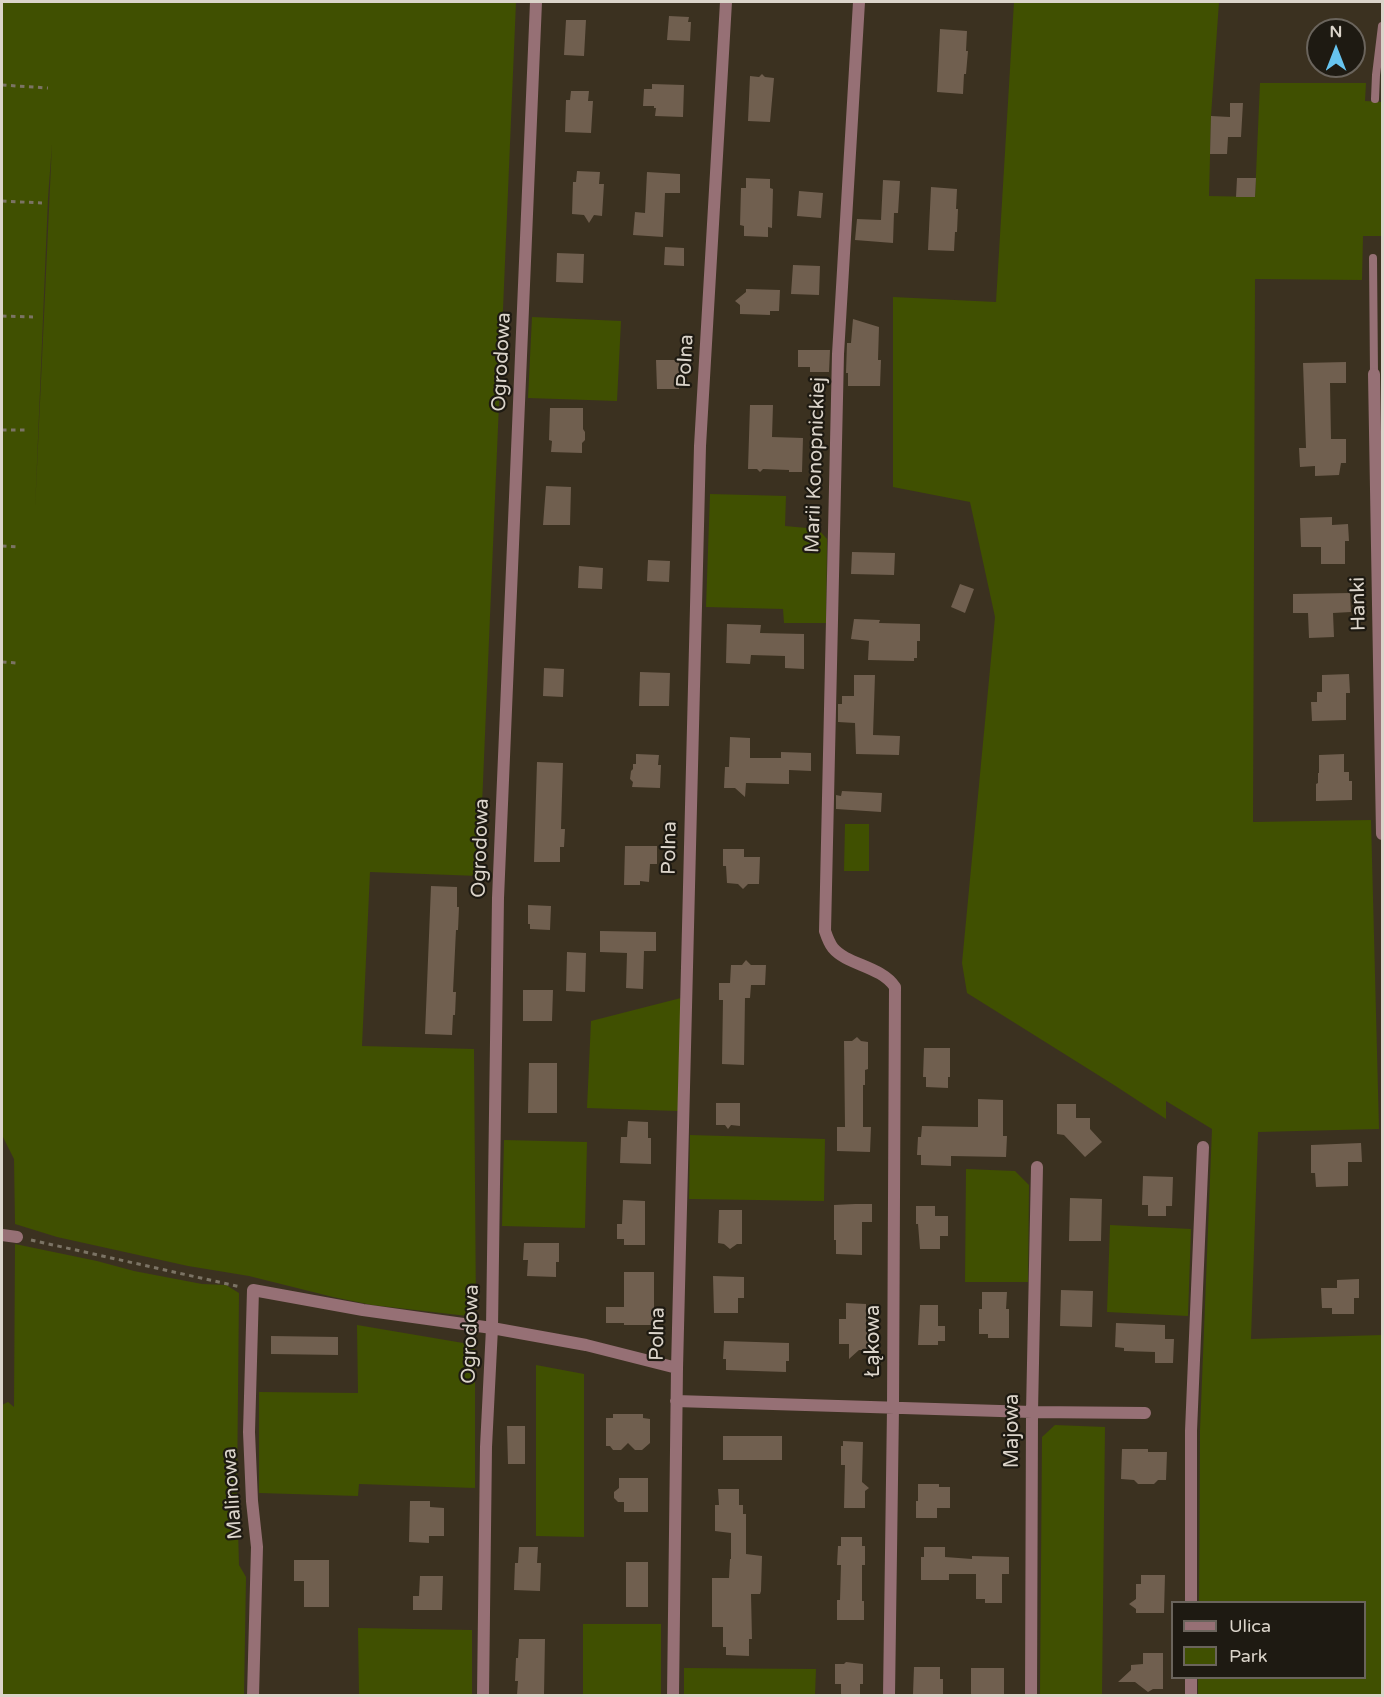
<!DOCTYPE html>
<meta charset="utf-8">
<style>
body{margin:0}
#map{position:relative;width:1384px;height:1697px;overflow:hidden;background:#3b3120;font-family:"Varela Round",sans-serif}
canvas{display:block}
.frame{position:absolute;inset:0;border:3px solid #dbd4ca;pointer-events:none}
.legend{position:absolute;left:1171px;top:1601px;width:195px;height:78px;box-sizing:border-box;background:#1e1a12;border:2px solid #6a645c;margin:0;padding:8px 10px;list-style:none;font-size:18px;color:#dbd4ca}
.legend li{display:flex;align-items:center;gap:12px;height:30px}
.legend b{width:30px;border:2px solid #6a645c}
.north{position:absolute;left:1306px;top:18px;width:60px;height:60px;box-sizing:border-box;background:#1e1a12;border:2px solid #6a645c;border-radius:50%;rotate:0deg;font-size:16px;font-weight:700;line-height:24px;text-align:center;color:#dbd4ca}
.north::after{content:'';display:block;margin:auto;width:21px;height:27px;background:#67c4ef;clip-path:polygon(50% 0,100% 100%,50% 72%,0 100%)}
</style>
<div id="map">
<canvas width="1384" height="1697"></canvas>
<div class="frame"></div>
<ul class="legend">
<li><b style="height:8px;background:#967075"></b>Ulica</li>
<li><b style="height:16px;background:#405001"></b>Park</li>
</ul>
<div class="north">N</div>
</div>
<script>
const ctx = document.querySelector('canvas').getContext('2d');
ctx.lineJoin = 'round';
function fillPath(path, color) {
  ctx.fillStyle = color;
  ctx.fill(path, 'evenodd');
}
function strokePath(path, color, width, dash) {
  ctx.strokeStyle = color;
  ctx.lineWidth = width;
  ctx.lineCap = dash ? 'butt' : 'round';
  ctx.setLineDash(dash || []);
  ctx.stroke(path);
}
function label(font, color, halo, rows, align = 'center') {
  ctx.font = font + ' "Varela Round",sans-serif';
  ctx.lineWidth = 4.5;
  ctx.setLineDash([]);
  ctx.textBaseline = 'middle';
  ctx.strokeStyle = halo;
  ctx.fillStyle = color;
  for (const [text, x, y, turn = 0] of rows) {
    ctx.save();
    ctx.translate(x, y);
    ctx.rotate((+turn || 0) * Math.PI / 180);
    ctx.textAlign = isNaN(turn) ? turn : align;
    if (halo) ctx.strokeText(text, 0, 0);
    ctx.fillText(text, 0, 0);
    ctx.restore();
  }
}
const green = new Path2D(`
 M 2,2 L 516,2 L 479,876 L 370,872 L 362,1046 L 474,1049 L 476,1317 L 372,1305 L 333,1297 L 249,1276 L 188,1266 L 57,1237 L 15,1224 L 14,1159 L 2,1135 ZM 52,144 L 35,510 L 48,198 Z
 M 1014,2 L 1219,2 L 1211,116 L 1209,196 L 1255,197 L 1260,83 L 1366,83 L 1365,101 L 1382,102 L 1382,236 L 1363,236 L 1362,280 L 1255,279 L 1253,822 L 1371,820 L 1379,1129 L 1258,1132 L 1251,1339 L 1382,1335 L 1382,1695 L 1198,1695 L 1198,1678 L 1364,1678 L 1364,1602 L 1199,1602 L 1200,1430 L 1212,1129 L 1166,1101 L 1166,1119 L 1114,1085 L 967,993 L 962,963 L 995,617 L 970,502 L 893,487 L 893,297 L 996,302 Z
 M 532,317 L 621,321 L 617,401 L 528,398 Z
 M 710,494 L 786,496 L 785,526 L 818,529 L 827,539 L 826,623 L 784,623 L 783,609 L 706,607 Z
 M 845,824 L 869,824 L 869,871 L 844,871 Z
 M 681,998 L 678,1111 L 587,1108 L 591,1021 Z
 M 690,1135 L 825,1139 L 824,1201 L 689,1199 Z
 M 504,1140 L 587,1142 L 585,1228 L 502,1226 Z
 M 966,1169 L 1015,1171 L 1029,1185 L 1028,1282 L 965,1282 Z
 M 1110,1225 L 1191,1229 L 1188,1316 L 1107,1312 Z
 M 15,1244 L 97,1261 L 134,1271 L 202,1284 L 226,1285 L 239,1293 L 237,1492 L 239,1565 L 246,1577 L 244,1695 L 2,1695 L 2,1405 L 8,1402 L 14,1407 Z
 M 357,1325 L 475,1345 L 475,1488 L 359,1484 L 358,1496 L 259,1493 L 259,1392 L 358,1393 Z
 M 536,1365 L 584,1374 L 584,1537 L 536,1536 Z
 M 1055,1425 L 1105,1427 L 1102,1695 L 1040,1695 L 1042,1437 Z
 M 583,1624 L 661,1624 L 661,1695 L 583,1695 Z
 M 358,1628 L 472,1630 L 472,1695 L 359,1695 Z
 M 684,1668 L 816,1669 L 815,1695 L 684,1695 Z`);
const building = new Path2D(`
 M 669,16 L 689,17 L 688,22 L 691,22 L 690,41 L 667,40 Z
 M 566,20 L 586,20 L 584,56 L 564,55 Z
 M 940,29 L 967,31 L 966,51 L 968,51 L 966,74 L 964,74 L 963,94 L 937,92 Z
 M 762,74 L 765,77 L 774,78 L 770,122 L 748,121 L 750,76 L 759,77 Z
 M 652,84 L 684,85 L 683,117 L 655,116 L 656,108 L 654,108 L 654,106 L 643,106 L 644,89 L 652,89 Z
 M 571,91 L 589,91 L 588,101 L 593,101 L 591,133 L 565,132 L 566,100 L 570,100 Z
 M 1230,103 L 1243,103 L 1241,137 L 1228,137 L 1227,154 L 1210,154 L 1211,116 L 1230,117 Z
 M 577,171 L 600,172 L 599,184 L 604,184 L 602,216 L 594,215 L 589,223 L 584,215 L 572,214 L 573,182 L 576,182 Z
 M 647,172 L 680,174 L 680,193 L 665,193 L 663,237 L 633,235 L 635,212 L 645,213 Z
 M 746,178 L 770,179 L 770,188 L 773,189 L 772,228 L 768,227 L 768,237 L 744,236 L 744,226 L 740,225 L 741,188 L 746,188 Z
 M 1237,178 L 1256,178 L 1255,197 L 1236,197 Z
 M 883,180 L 900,181 L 898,213 L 894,213 L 893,243 L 855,240 L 857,219 L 881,220 Z
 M 931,187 L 957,189 L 956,209 L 958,209 L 957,232 L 955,232 L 954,251 L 928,250 Z
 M 799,191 L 823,193 L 821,218 L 797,216 Z
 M 665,247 L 684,248 L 684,266 L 664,265 Z
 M 557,253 L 584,254 L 583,283 L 556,282 Z
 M 793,265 L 820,266 L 819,295 L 791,294 Z
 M 746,289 L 780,290 L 779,311 L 770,311 L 770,315 L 740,314 L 740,305 L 735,301 L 746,292 Z
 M 853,319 L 879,327 L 878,360 L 881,360 L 880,386 L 848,386 L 848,373 L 846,373 L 847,343 L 851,343 Z
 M 798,350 L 830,350 L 829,372 L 810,372 L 810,367 L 798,367 Z
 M 656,360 L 679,360 L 679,389 L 657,389 Z
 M 1346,362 L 1346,383 L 1330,383 L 1331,439 L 1346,439 L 1346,463 L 1341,463 L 1339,475 L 1315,476 L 1315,466 L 1300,467 L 1299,448 L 1306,448 L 1303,363 Z
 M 750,405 L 773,405 L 772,437 L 803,438 L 802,472 L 789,472 L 789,470 L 763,469 L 760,472 L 757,469 L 748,469 Z
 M 550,408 L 583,408 L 583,429 L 585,432 L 585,440 L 582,443 L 582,453 L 551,452 L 552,441 L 549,440 Z
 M 546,486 L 571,487 L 570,525 L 543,525 Z
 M 1332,517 L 1332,525 L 1348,524 L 1349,541 L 1345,541 L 1345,564 L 1321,564 L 1321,547 L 1301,547 L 1300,518 Z
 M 852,552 L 895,553 L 894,575 L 851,574 Z
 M 648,560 L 670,561 L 669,582 L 647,581 Z
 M 579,566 L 603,568 L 602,589 L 578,588 Z
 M 960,584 L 974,589 L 965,613 L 951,607 Z
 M 1350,593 L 1351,612 L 1333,613 L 1334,637 L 1309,638 L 1308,613 L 1293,613 L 1293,594 Z
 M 854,619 L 880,620 L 879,623 L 920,624 L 920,641 L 917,641 L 917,658 L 914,658 L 914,661 L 868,660 L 869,641 L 851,639 Z
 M 727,624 L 761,625 L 760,633 L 804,634 L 804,669 L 785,668 L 785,656 L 751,655 L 750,664 L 726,663 Z
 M 544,668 L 564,669 L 563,697 L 543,696 Z
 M 640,672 L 670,673 L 669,706 L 639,706 Z
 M 1349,674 L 1350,693 L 1346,693 L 1346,720 L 1312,721 L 1311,702 L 1317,702 L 1317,692 L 1322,692 L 1322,675 Z
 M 854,675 L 875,675 L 873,735 L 900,736 L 899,755 L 856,754 L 855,723 L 838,722 L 838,704 L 842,704 L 842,696 L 854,696 Z
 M 730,737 L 750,738 L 750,758 L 781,758 L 781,752 L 811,753 L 811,771 L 789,770 L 789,784 L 746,783 L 745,797 L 735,788 L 724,788 L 725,767 L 729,767 Z
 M 636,754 L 659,755 L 658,765 L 661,765 L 660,788 L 632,787 L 633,782 L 630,779 L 631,771 L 633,769 L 633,764 L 636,764 Z
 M 1344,754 L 1344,772 L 1349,772 L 1349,781 L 1352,781 L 1352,800 L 1316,801 L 1316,784 L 1318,783 L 1318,773 L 1319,773 L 1319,755 Z
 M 537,762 L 563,763 L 561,829 L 565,829 L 564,847 L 560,847 L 560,862 L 534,862 Z
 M 842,791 L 882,793 L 881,812 L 836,809 L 836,795 L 841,796 Z
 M 625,846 L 657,846 L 657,864 L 650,864 L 649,882 L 640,881 L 640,885 L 624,885 Z
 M 723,849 L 744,849 L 744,857 L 760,857 L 759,884 L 748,884 L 743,889 L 738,884 L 727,883 L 726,866 L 723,866 Z
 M 431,886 L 457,887 L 457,907 L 459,907 L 458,930 L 456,930 L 453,992 L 456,992 L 455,1015 L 453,1015 L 452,1035 L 425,1034 Z
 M 528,905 L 551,906 L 550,930 L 530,929 L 530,924 L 528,924 Z
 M 600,931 L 656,932 L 656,951 L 644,951 L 643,989 L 626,988 L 627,953 L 600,952 Z
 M 567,952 L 586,953 L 585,992 L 566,991 Z
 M 746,960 L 751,965 L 766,965 L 765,985 L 751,985 L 750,998 L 745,998 L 744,1065 L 722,1064 L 723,1000 L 719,1000 L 719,983 L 730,983 L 731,965 L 742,965 Z
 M 523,990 L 553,990 L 552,1021 L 523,1021 Z
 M 857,1037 L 861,1041 L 868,1042 L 868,1069 L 865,1070 L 865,1085 L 863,1085 L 863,1127 L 871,1127 L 870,1152 L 837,1151 L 837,1127 L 845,1127 L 844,1041 L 852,1041 Z
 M 924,1048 L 950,1048 L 950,1077 L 948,1077 L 948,1088 L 926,1087 L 926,1077 L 923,1077 Z
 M 529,1063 L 557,1063 L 557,1113 L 528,1113 Z
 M 978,1099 L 1003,1100 L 1003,1136 L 1007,1136 L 1006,1157 L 951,1156 L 951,1166 L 921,1165 L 921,1155 L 917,1155 L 918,1137 L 921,1137 L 922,1126 L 978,1127 Z
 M 716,1103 L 740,1103 L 740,1126 L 731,1125 L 728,1129 L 725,1125 L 716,1125 Z
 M 1057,1104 L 1076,1104 L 1076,1118 L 1090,1118 L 1090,1129 L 1102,1142 L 1085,1157 L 1064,1135 L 1057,1134 Z
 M 628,1121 L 648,1122 L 648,1138 L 651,1138 L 651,1164 L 620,1163 L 621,1137 L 627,1137 Z
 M 1361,1143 L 1362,1162 L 1348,1162 L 1348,1186 L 1316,1187 L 1315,1173 L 1311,1173 L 1311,1145 Z
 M 1143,1176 L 1173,1177 L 1172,1206 L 1166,1206 L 1166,1216 L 1148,1216 L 1148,1205 L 1142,1205 Z
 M 1070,1198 L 1102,1199 L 1101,1241 L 1069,1241 Z
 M 623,1200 L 645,1201 L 645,1245 L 624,1245 L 624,1239 L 617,1239 L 617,1224 L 622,1224 Z
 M 855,1204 L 872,1204 L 872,1222 L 862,1222 L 862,1255 L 836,1254 L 836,1240 L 834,1240 L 834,1205 Z
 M 916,1206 L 935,1206 L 935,1216 L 948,1216 L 948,1236 L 940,1236 L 940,1249 L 920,1249 L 918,1224 L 916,1224 Z
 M 719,1210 L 742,1210 L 742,1244 L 737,1244 L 730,1249 L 724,1244 L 718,1243 Z
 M 524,1243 L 559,1243 L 559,1262 L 556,1262 L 556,1277 L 527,1276 L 528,1260 L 523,1260 Z
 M 624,1272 L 654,1272 L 654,1325 L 624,1325 L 624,1323 L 606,1323 L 606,1307 L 624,1307 Z
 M 713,1276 L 744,1277 L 744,1298 L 738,1298 L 738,1313 L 714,1313 Z
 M 1359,1279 L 1359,1298 L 1354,1298 L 1354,1314 L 1332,1314 L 1332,1308 L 1322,1308 L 1321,1288 L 1337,1288 L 1337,1280 Z
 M 1061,1290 L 1093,1291 L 1092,1327 L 1060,1326 Z
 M 982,1292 L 1007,1292 L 1006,1309 L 1009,1309 L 1009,1338 L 988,1338 L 988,1334 L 979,1334 L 979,1309 L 982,1309 Z
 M 846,1303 L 866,1304 L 866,1330 L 870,1330 L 870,1350 L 859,1350 L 849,1359 L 849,1344 L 839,1344 L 839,1319 L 846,1319 Z
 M 920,1305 L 938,1305 L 938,1326 L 945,1326 L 945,1341 L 938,1341 L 938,1345 L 918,1345 Z
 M 1116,1323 L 1165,1325 L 1165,1339 L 1174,1339 L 1173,1363 L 1155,1363 L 1155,1352 L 1124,1351 L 1124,1348 L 1115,1347 Z
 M 271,1336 L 338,1337 L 338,1355 L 271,1354 Z
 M 724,1341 L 789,1343 L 789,1361 L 786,1361 L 786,1372 L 726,1370 L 726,1359 L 723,1359 Z
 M 613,1414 L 643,1414 L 643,1418 L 650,1419 L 650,1443 L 642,1450 L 635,1450 L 628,1443 L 621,1450 L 613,1450 L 610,1446 L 606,1446 L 606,1418 L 613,1418 Z
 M 507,1426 L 525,1426 L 525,1464 L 508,1464 Z
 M 723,1436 L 782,1436 L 782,1460 L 723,1460 Z
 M 843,1441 L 863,1442 L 862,1482 L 869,1488 L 865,1491 L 865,1508 L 844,1508 L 845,1465 L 841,1465 L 841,1446 L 843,1446 Z
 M 1122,1449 L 1148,1449 L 1148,1452 L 1167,1452 L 1166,1480 L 1158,1480 L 1154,1484 L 1138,1484 L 1134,1480 L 1121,1479 Z
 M 619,1478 L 648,1478 L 648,1512 L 624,1512 L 624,1502 L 618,1502 L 614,1498 L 614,1492 L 619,1488 Z
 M 918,1484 L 939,1484 L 939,1487 L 950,1487 L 950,1508 L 937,1508 L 937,1518 L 916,1518 L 916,1501 L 918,1501 Z
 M 718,1489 L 739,1489 L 739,1505 L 743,1505 L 743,1514 L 746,1514 L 746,1554 L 762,1556 L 761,1591 L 760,1594 L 751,1594 L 752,1639 L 749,1639 L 749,1656 L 726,1655 L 726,1647 L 723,1647 L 723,1627 L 712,1627 L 712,1578 L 729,1578 L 730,1559 L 731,1559 L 731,1533 L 715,1531 L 715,1505 L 719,1505 Z
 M 410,1501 L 430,1501 L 430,1507 L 444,1508 L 444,1536 L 429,1536 L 429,1543 L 409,1542 Z
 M 841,1537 L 862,1537 L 862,1546 L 865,1546 L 865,1565 L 862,1565 L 862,1601 L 864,1601 L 864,1620 L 837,1620 L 837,1600 L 840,1600 L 841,1565 L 837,1565 L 838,1546 L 841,1546 Z
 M 519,1547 L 538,1547 L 537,1563 L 541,1563 L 540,1591 L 514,1590 L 515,1563 L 518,1563 Z
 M 924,1547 L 945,1547 L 945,1557 L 972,1559 L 972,1556 L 1009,1557 L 1009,1574 L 1002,1574 L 1002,1603 L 985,1603 L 985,1599 L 976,1599 L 976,1574 L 949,1574 L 949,1580 L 921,1580 L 921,1557 L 924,1557 Z
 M 294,1560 L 329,1560 L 329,1607 L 304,1607 L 304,1581 L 294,1581 Z
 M 626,1562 L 648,1562 L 648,1607 L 626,1607 Z
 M 1141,1575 L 1165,1575 L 1164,1613 L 1136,1613 L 1136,1609 L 1129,1604 L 1136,1599 L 1136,1584 L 1141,1584 Z
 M 420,1576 L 443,1576 L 442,1610 L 413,1610 L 413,1596 L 419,1596 Z
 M 519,1639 L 545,1639 L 544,1695 L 517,1695 L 518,1681 L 515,1681 L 516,1658 L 518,1658 Z
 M 1143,1653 L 1163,1653 L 1163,1689 L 1153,1689 L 1148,1692 L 1135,1682 L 1118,1682 L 1131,1670 L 1131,1665 L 1143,1664 Z
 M 846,1662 L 863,1664 L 863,1684 L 860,1684 L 860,1695 L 841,1695 L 841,1684 L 835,1684 L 835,1664 L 844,1664 Z
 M 914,1667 L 940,1667 L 940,1679 L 943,1679 L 943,1694 L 915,1695 L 913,1694 Z
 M 971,1668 L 1004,1668 L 1004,1694 L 971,1695 Z`);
const path = new Path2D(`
 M 2,85 L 48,88
 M 2,201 L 42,203
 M 2,316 L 33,317
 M 2,430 L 26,430
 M 2,546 L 20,547
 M 2,662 L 17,663
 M 31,1240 L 241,1287`);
const lane = new Path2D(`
 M 1375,99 L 1376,75 L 1382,26
 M 1373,258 L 1374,374`);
const street = new Path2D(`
 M 859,2 L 838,354 L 825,931 C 827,937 829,943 833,948 C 847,965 881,966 895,987 L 893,1408 L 889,1696
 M 1374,374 L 1382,834
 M 2,1235 L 17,1237
 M 676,1401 L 1032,1412 L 1145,1413
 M 1191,1602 L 1191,1431 L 1203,1147
 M 253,1696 L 257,1547 L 252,1501 L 249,1432 L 253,1290 L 363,1310 L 492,1328 L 586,1345 L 677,1368
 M 483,1696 L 486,1447 L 492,1328 L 498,898 L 536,2
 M 673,1696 L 677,1368 L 700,446 L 726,2
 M 1031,1696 L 1032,1412 L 1037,1167
 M 1191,1696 L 1191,1678`);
const streetNames = [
 ["Polna",686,361,-87],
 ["Ogrodowa",502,362,-87],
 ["Marii Konopnickiej",816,465,-88],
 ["Hanki",1359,604,-91],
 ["Ogrodowa",481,848,-88],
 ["Polna",670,848,-89],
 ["Ogrodowa",471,1334,-88],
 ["Polna",658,1334,-89],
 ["Łąkowa",874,1341,-90],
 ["Majowa",1013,1431,-90],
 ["Malinowa",233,1494,-94]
];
fillPath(green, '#405001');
fillPath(building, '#705f4f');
strokePath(path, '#7b7364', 3, [4.5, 4.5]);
strokePath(lane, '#967075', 8);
strokePath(street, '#967075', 12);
label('20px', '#dbd4ca', '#1e1a12', streetNames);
</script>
